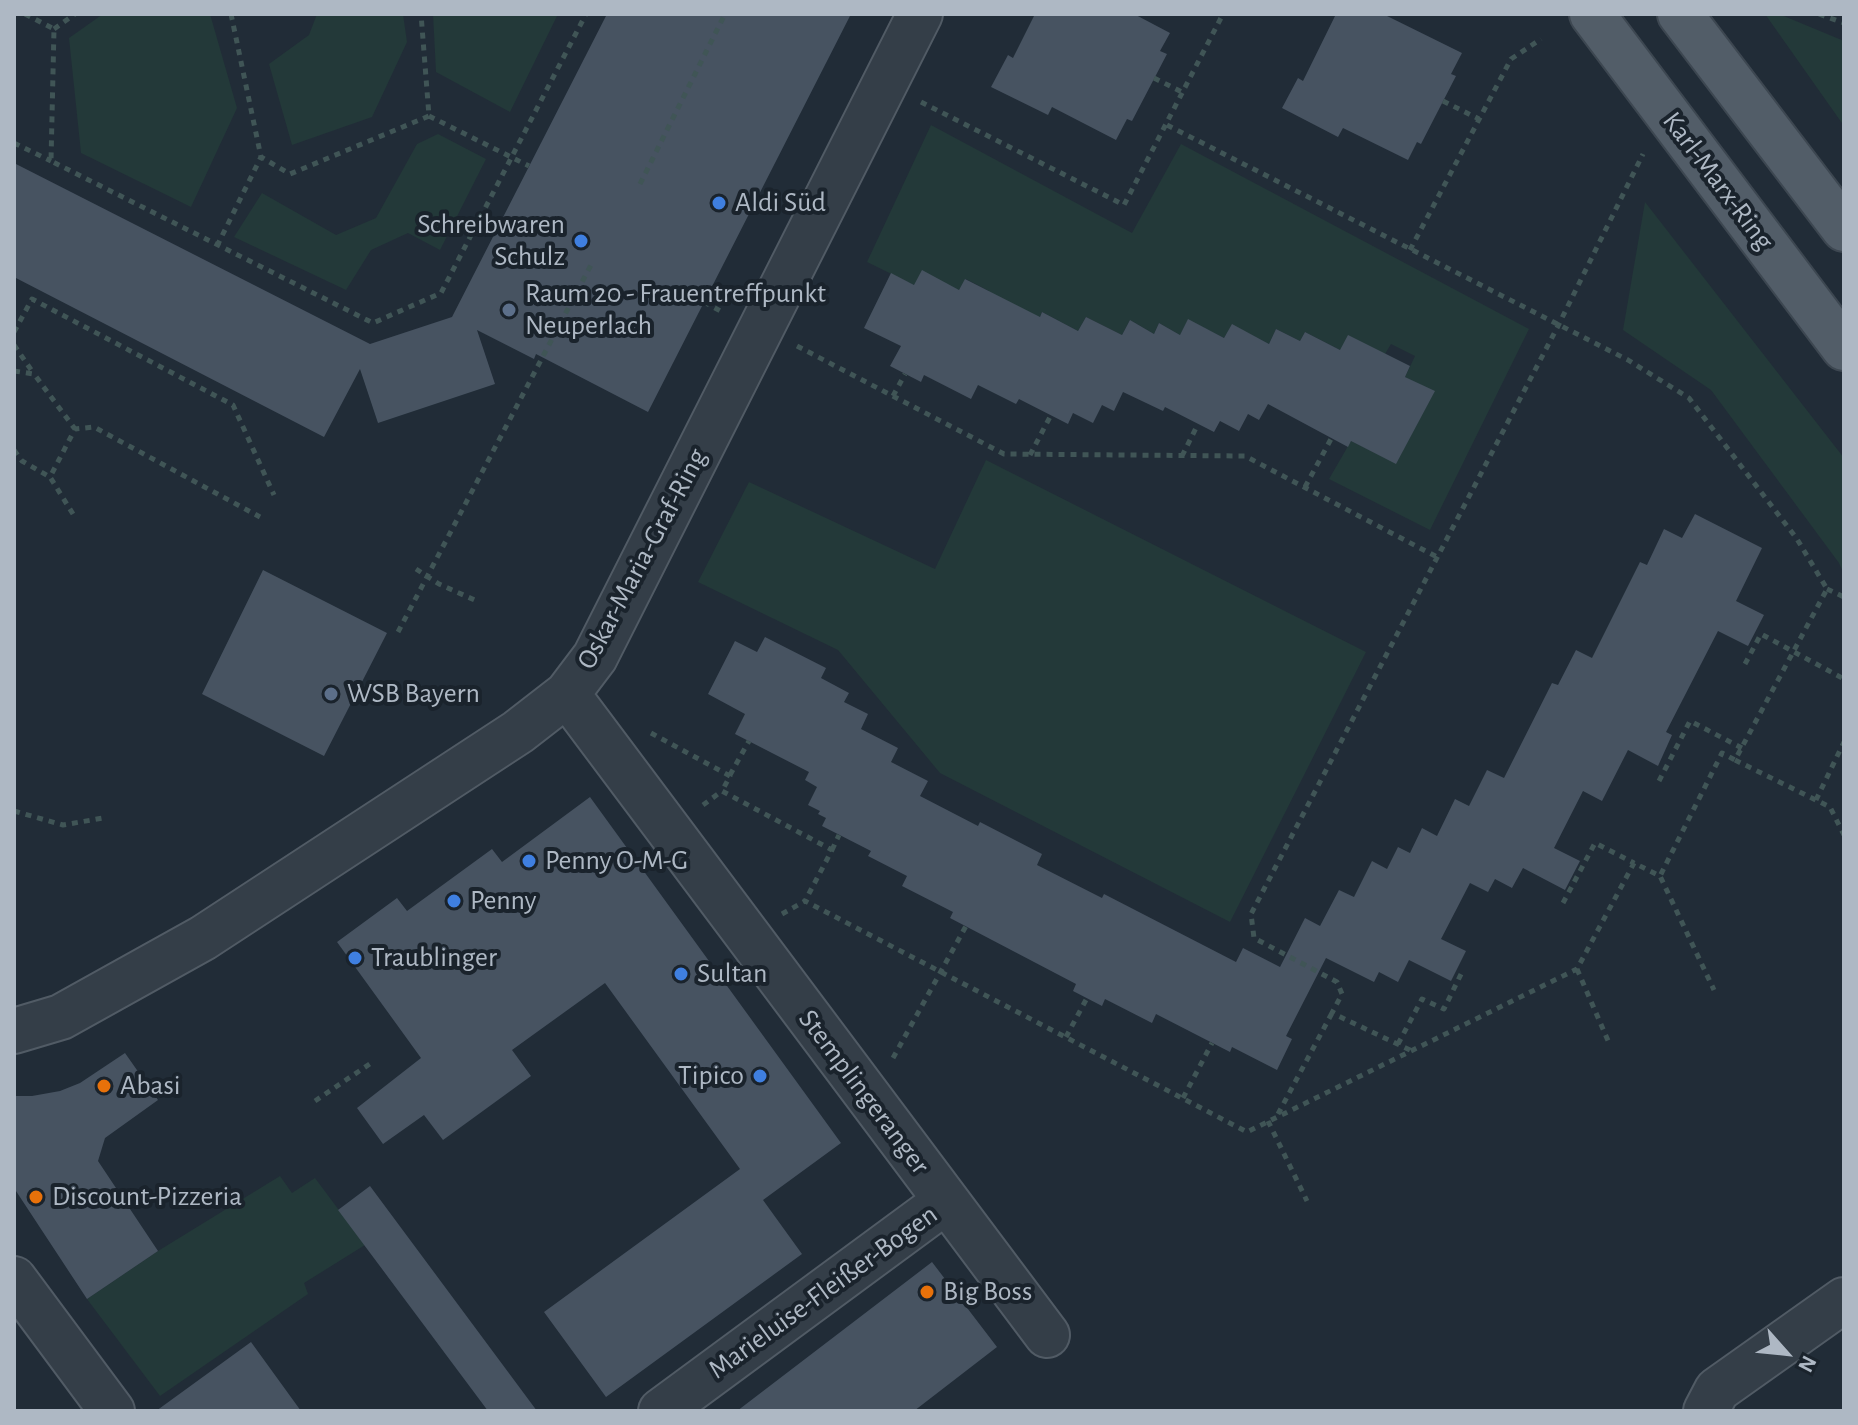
<!DOCTYPE html>
<meta charset="utf-8">
<style>
body{margin:0}
#map{position:relative;width:1858px;height:1425px;overflow:hidden;background:#212c37;font-family:"Alegreya Sans",sans-serif}
canvas{display:block}
.frame{position:absolute;inset:0;border:16px solid #aeb8c4;pointer-events:none}
.north{position:absolute;left:1746px;top:1313px;width:80px;height:80px;-webkit-text-stroke:6px #1a232c;paint-order:stroke;rotate:117deg;font-size:22px;font-weight:700;line-height:32px;text-align:center;color:#aeb8c4}
.north::after{content:'';display:block;margin:auto;width:28px;height:36px;background:#aeb8c4;clip-path:polygon(50% 0,100% 100%,50% 72%,0 100%)}
</style>
<div id="map">
<canvas width="1858" height="1425"></canvas>
<div class="frame"></div>
<div class="north">N</div>
</div>
<script>
const ctx = document.querySelector('canvas').getContext('2d');
ctx.lineJoin = 'round';
function fillPath(path, color) {
  ctx.fillStyle = color;
  ctx.fill(path, 'evenodd');
}
function strokePath(path, color, width, dash) {
  ctx.strokeStyle = color;
  ctx.lineWidth = width;
  ctx.lineCap = dash ? 'butt' : 'round';
  ctx.setLineDash(dash || []);
  ctx.stroke(path);
}
function label(font, color, halo, rows, align = 'center') {
  ctx.font = font + ' "Alegreya Sans",sans-serif';
  ctx.lineWidth = 8;
  ctx.setLineDash([]);
  ctx.textBaseline = 'middle';
  ctx.strokeStyle = halo;
  ctx.fillStyle = color;
  for (const [text, x, y, turn = 0] of rows) {
    ctx.save();
    ctx.translate(x, y);
    ctx.rotate((+turn || 0) * Math.PI / 180);
    ctx.textAlign = isNaN(turn) ? turn : align;
    if (halo) ctx.strokeText(text, 0, 0);
    ctx.fillText(text, 0, 0);
    ctx.restore();
  }
}
const green = new Path2D(`
 M 103,14 L 210,14 L 237,108 L 191,207 L 81,153 L 69,38 Z
 M 317,14 L 403,14 L 407,42 L 372,117 L 292,145 L 269,64 L 309,35 Z
 M 433,14 L 558,14 L 510,112 L 436,72 Z
 M 1765,14 L 1779,14 L 1844,41 L 1844,126 Z
 M 931,125 L 1132,233 L 1181,144 L 1529,329 L 1430,530 L 1329,479 L 1351,441 L 1396,463 L 1434,392 L 1405,377 L 1415,356 L 1391,344 L 1385,354 L 1340,350 L 1305,332 L 1300,341 L 1276,329 L 1269,344 L 1232,325 L 1224,338 L 1188,320 L 1180,335 L 1159,323 L 1154,334 L 1130,320 L 1122,335 L 1086,317 L 1078,331 L 1042,312 L 1035,327 L 978,311 L 989,291 L 966,279 L 959,290 L 914,285 L 867,262 Z
 M 438,134 L 486,159 L 440,250 L 408,233 L 371,250 L 346,290 L 234,237 L 262,193 L 336,235 L 376,218 L 417,144 Z
 M 1645,202 L 1844,458 L 1844,574 L 1839,563 L 1711,390 L 1623,330 Z
 M 986,460 L 1366,652 L 1230,922 L 940,773 L 838,650 L 698,582 L 749,482 L 935,569 Z
 M 280,1176 L 292,1193 L 315,1178 L 365,1245 L 304,1283 L 308,1294 L 160,1396 L 87,1299 L 158,1251 Z`);
const building = new Path2D(`
 M 607,14 L 851,14 L 648,412 L 536,354 L 534,359 L 477,330 L 495,384 L 378,423 L 360,369 L 324,437 L 14,277 L 14,163 L 370,344 L 452,317 Z
 M 1035,14 L 1134,14 L 1170,33 L 1160,51 L 1167,54 L 1132,121 L 1127,119 L 1116,140 L 1052,107 L 1048,115 L 991,87 L 1008,55 L 1013,58 Z
 M 1336,14 L 1383,14 L 1462,53 L 1451,74 L 1456,76 L 1421,144 L 1417,142 L 1408,160 L 1343,128 L 1338,137 L 1282,108 L 1298,78 L 1303,81 Z
 M 922,270 L 959,290 L 965,279 L 1040,317 L 1042,312 L 1078,331 L 1086,317 L 1122,335 L 1130,320 L 1154,334 L 1159,323 L 1180,335 L 1188,319 L 1224,338 L 1232,324 L 1269,344 L 1276,329 L 1300,341 L 1305,332 L 1340,350 L 1348,335 L 1410,366 L 1405,377 L 1435,391 L 1396,464 L 1351,441 L 1348,447 L 1268,404 L 1259,420 L 1248,414 L 1239,431 L 1220,421 L 1214,432 L 1165,407 L 1163,411 L 1123,392 L 1114,411 L 1102,405 L 1093,423 L 1073,413 L 1068,424 L 1019,399 L 1016,404 L 978,385 L 971,399 L 924,375 L 921,382 L 890,366 L 901,346 L 864,328 L 891,273 L 914,285 Z
 M 1695,514 L 1762,548 L 1736,601 L 1764,615 L 1748,646 L 1718,631 L 1666,732 L 1672,735 L 1658,766 L 1628,750 L 1602,801 L 1583,791 L 1554,848 L 1580,861 L 1565,890 L 1523,868 L 1512,888 L 1495,879 L 1488,892 L 1470,883 L 1441,939 L 1466,951 L 1451,981 L 1409,960 L 1398,982 L 1379,972 L 1374,982 L 1326,958 L 1286,1036 L 1292,1039 L 1277,1070 L 1232,1047 L 1230,1052 L 1156,1014 L 1152,1023 L 1105,999 L 1102,1006 L 1073,991 L 1076,984 L 950,918 L 953,912 L 902,886 L 907,876 L 868,856 L 871,851 L 822,826 L 826,818 L 818,814 L 820,811 L 808,805 L 817,787 L 805,780 L 809,772 L 735,734 L 745,714 L 708,694 L 735,641 L 757,652 L 765,637 L 826,668 L 821,678 L 849,693 L 844,702 L 868,714 L 861,729 L 898,748 L 891,762 L 928,781 L 920,796 L 978,826 L 980,822 L 1042,854 L 1037,865 L 1102,898 L 1104,894 L 1236,962 L 1243,948 L 1280,967 L 1305,918 L 1320,926 L 1339,890 L 1354,897 L 1372,861 L 1387,869 L 1398,847 L 1410,853 L 1422,828 L 1437,836 L 1455,799 L 1469,806 L 1487,770 L 1504,778 L 1552,683 L 1558,685 L 1576,650 L 1592,658 L 1640,562 L 1647,565 L 1664,529 L 1682,538 Z
 M 263,570 L 387,633 L 324,756 L 202,694 Z
 M 590,797 L 841,1143 L 763,1200 L 802,1254 L 606,1397 L 544,1312 L 740,1169 L 605,983 L 512,1050 L 531,1076 L 443,1140 L 424,1115 L 383,1144 L 357,1108 L 421,1058 L 337,942 L 397,898 L 407,911 L 492,849 L 502,862 Z
 M 125,1053 L 158,1100 L 105,1138 L 98,1161 L 158,1251 L 87,1299 L 14,1188 L 14,1096 L 32,1096 L 60,1091 L 80,1083 Z
 M 370,1186 L 537,1411 L 488,1411 L 338,1210 Z
 M 932,1262 L 997,1347 L 914,1411 L 737,1411 Z
 M 251,1342 L 301,1411 L 156,1411 Z`);
const path = new Path2D(`
 M 25,14 L 54,29 L 51,161 L 373,323 L 441,293 L 586,14
 M 231,14 L 261,157 L 290,174 L 429,116 L 421,14
 M 1819,14 L 1844,23
 M 54,29 L 75,14
 M 1154,78 L 1184,93
 M 1443,101 L 1479,119
 M 921,102 L 1124,205 L 1223,14
 M 429,116 L 529,166
 M 1167,125 L 1628,360 L 1689,398 L 1797,539 L 1827,589 L 1735,760 L 1722,753 L 1660,876
 M 14,143 L 51,161
 M 640,184 L 725,14
 M 217,246 L 261,157
 M 1410,250 L 1511,59 L 1541,39
 M 704,302 L 724,313
 M 14,332 L 32,299 L 233,405 L 274,495
 M 14,345 L 34,374
 M 797,346 L 1004,454 L 1245,456 L 1437,557
 M 14,371 L 34,374 L 75,429
 M 893,396 L 905,374
 M 14,450 L 22,461 L 50,477
 M 1030,455 L 1051,415
 M 1182,456 L 1198,424
 M 1305,487 L 1331,439
 M 73,514 L 50,477 L 75,429 L 94,427 L 260,517
 M 416,569 L 439,584 L 479,602
 M 1827,589 L 1844,597
 M 398,632 L 592,263
 M 1745,664 L 1761,634 L 1844,679
 M 651,733 L 730,776 L 722,791
 M 1735,760 L 1830,807 L 1844,835
 M 730,775 L 749,741
 M 1659,781 L 1690,721 L 1742,748
 M 1816,800 L 1844,742
 M 703,805 L 722,791 L 832,850 L 805,901
 M 14,811 L 63,825 L 103,818
 M 832,850 L 839,835
 M 1563,903 L 1595,843 L 1634,863
 M 782,914 L 805,901 L 1247,1132 L 1577,969 L 1634,863 L 1660,876 L 1714,990
 M 1577,969 L 1609,1043
 M 1066,1037 L 1087,998
 M 1398,1044 L 1422,999 L 1444,1009 L 1463,970
 M 1410,1050 L 1332,1013 L 1342,994 L 1337,982 L 1254,938 L 1251,914 L 1558,326 L 1643,154
 M 893,1058 L 966,926
 M 1183,1098 L 1212,1043
 M 315,1101 L 374,1061
 M 1278,1114 L 1332,1013
 M 1268,1121 L 1307,1201`);
const minor = new Path2D(`
 M 567,694 L 1047,1335
 M 14,1031 L 61,1017 L 203,938 L 518,732 L 567,694 L 595,657 L 920,14
 M 14,1279 L 112,1411
 M 661,1411 L 946,1201
 M 1706,1411 L 1717,1390 L 1844,1300`);
const major = new Path2D(`
 M 1592,14 L 1844,348
 M 1680,14 L 1844,229`);
const markers = [
 [719,203,8,"#3f7fe0"],
 [581,241,8,"#3f7fe0"],
 [509,310,8,"#5c6f8a"],
 [331,694,8,"#5c6f8a"],
 [529,861,8,"#3f7fe0"],
 [454,901,8,"#3f7fe0"],
 [355,958,8,"#3f7fe0"],
 [681,974,8,"#3f7fe0"],
 [760,1076,8,"#3f7fe0"],
 [104,1086,8,"#e8710a"],
 [36,1197,8,"#e8710a"],
 [927,1292,8,"#e8710a"]
];
const streetNames = [
 ["Karl-Marx-Ring",1718,181,53],
 ["Oskar-Maria-Graf-Ring",642,559,-62],
 ["Stemplingeranger",864,1092,53],
 ["Marieluise-Fleißer-Bogen",823,1292,-36]
];
const poiNames = [
 ["Aldi Süd",735,203],
 ["Schreibwaren",565,225,"right"],
 ["Schulz",565,257,"right"],
 ["Raum 20 - Frauentreffpunkt",525,294],
 ["Neuperlach",525,326],
 ["WSB Bayern",347,694],
 ["Penny O-M-G",545,861],
 ["Penny",470,901],
 ["Traublinger",371,958],
 ["Sultan",697,974],
 ["Tipico",744,1076,"right"],
 ["Abasi",120,1086],
 ["Discount-Pizzeria",52,1197],
 ["Big Boss",943,1292]
];
fillPath(green, '#233939');
fillPath(building, '#475361');
strokePath(minor, '#515b65', 48);
strokePath(major, '#3d4751', 48);
strokePath(path, '#405556', 5, [6, 6]);
strokePath(minor, '#343e48', 44);
strokePath(major, '#525d68', 44);
for (const [x, y, r, color] of markers) {
  const dot = new Path2D();
  dot.arc(x, y, r, 0, 2 * Math.PI);
  ctx.fillStyle = color;
  ctx.fill(dot);
  strokePath(dot, '#1a232c', 3);
}
label('28px', '#aeb8c4', '#1a232c', streetNames);
label('28px', '#aeb8c4', '#1a232c', poiNames, 'left');
</script>
